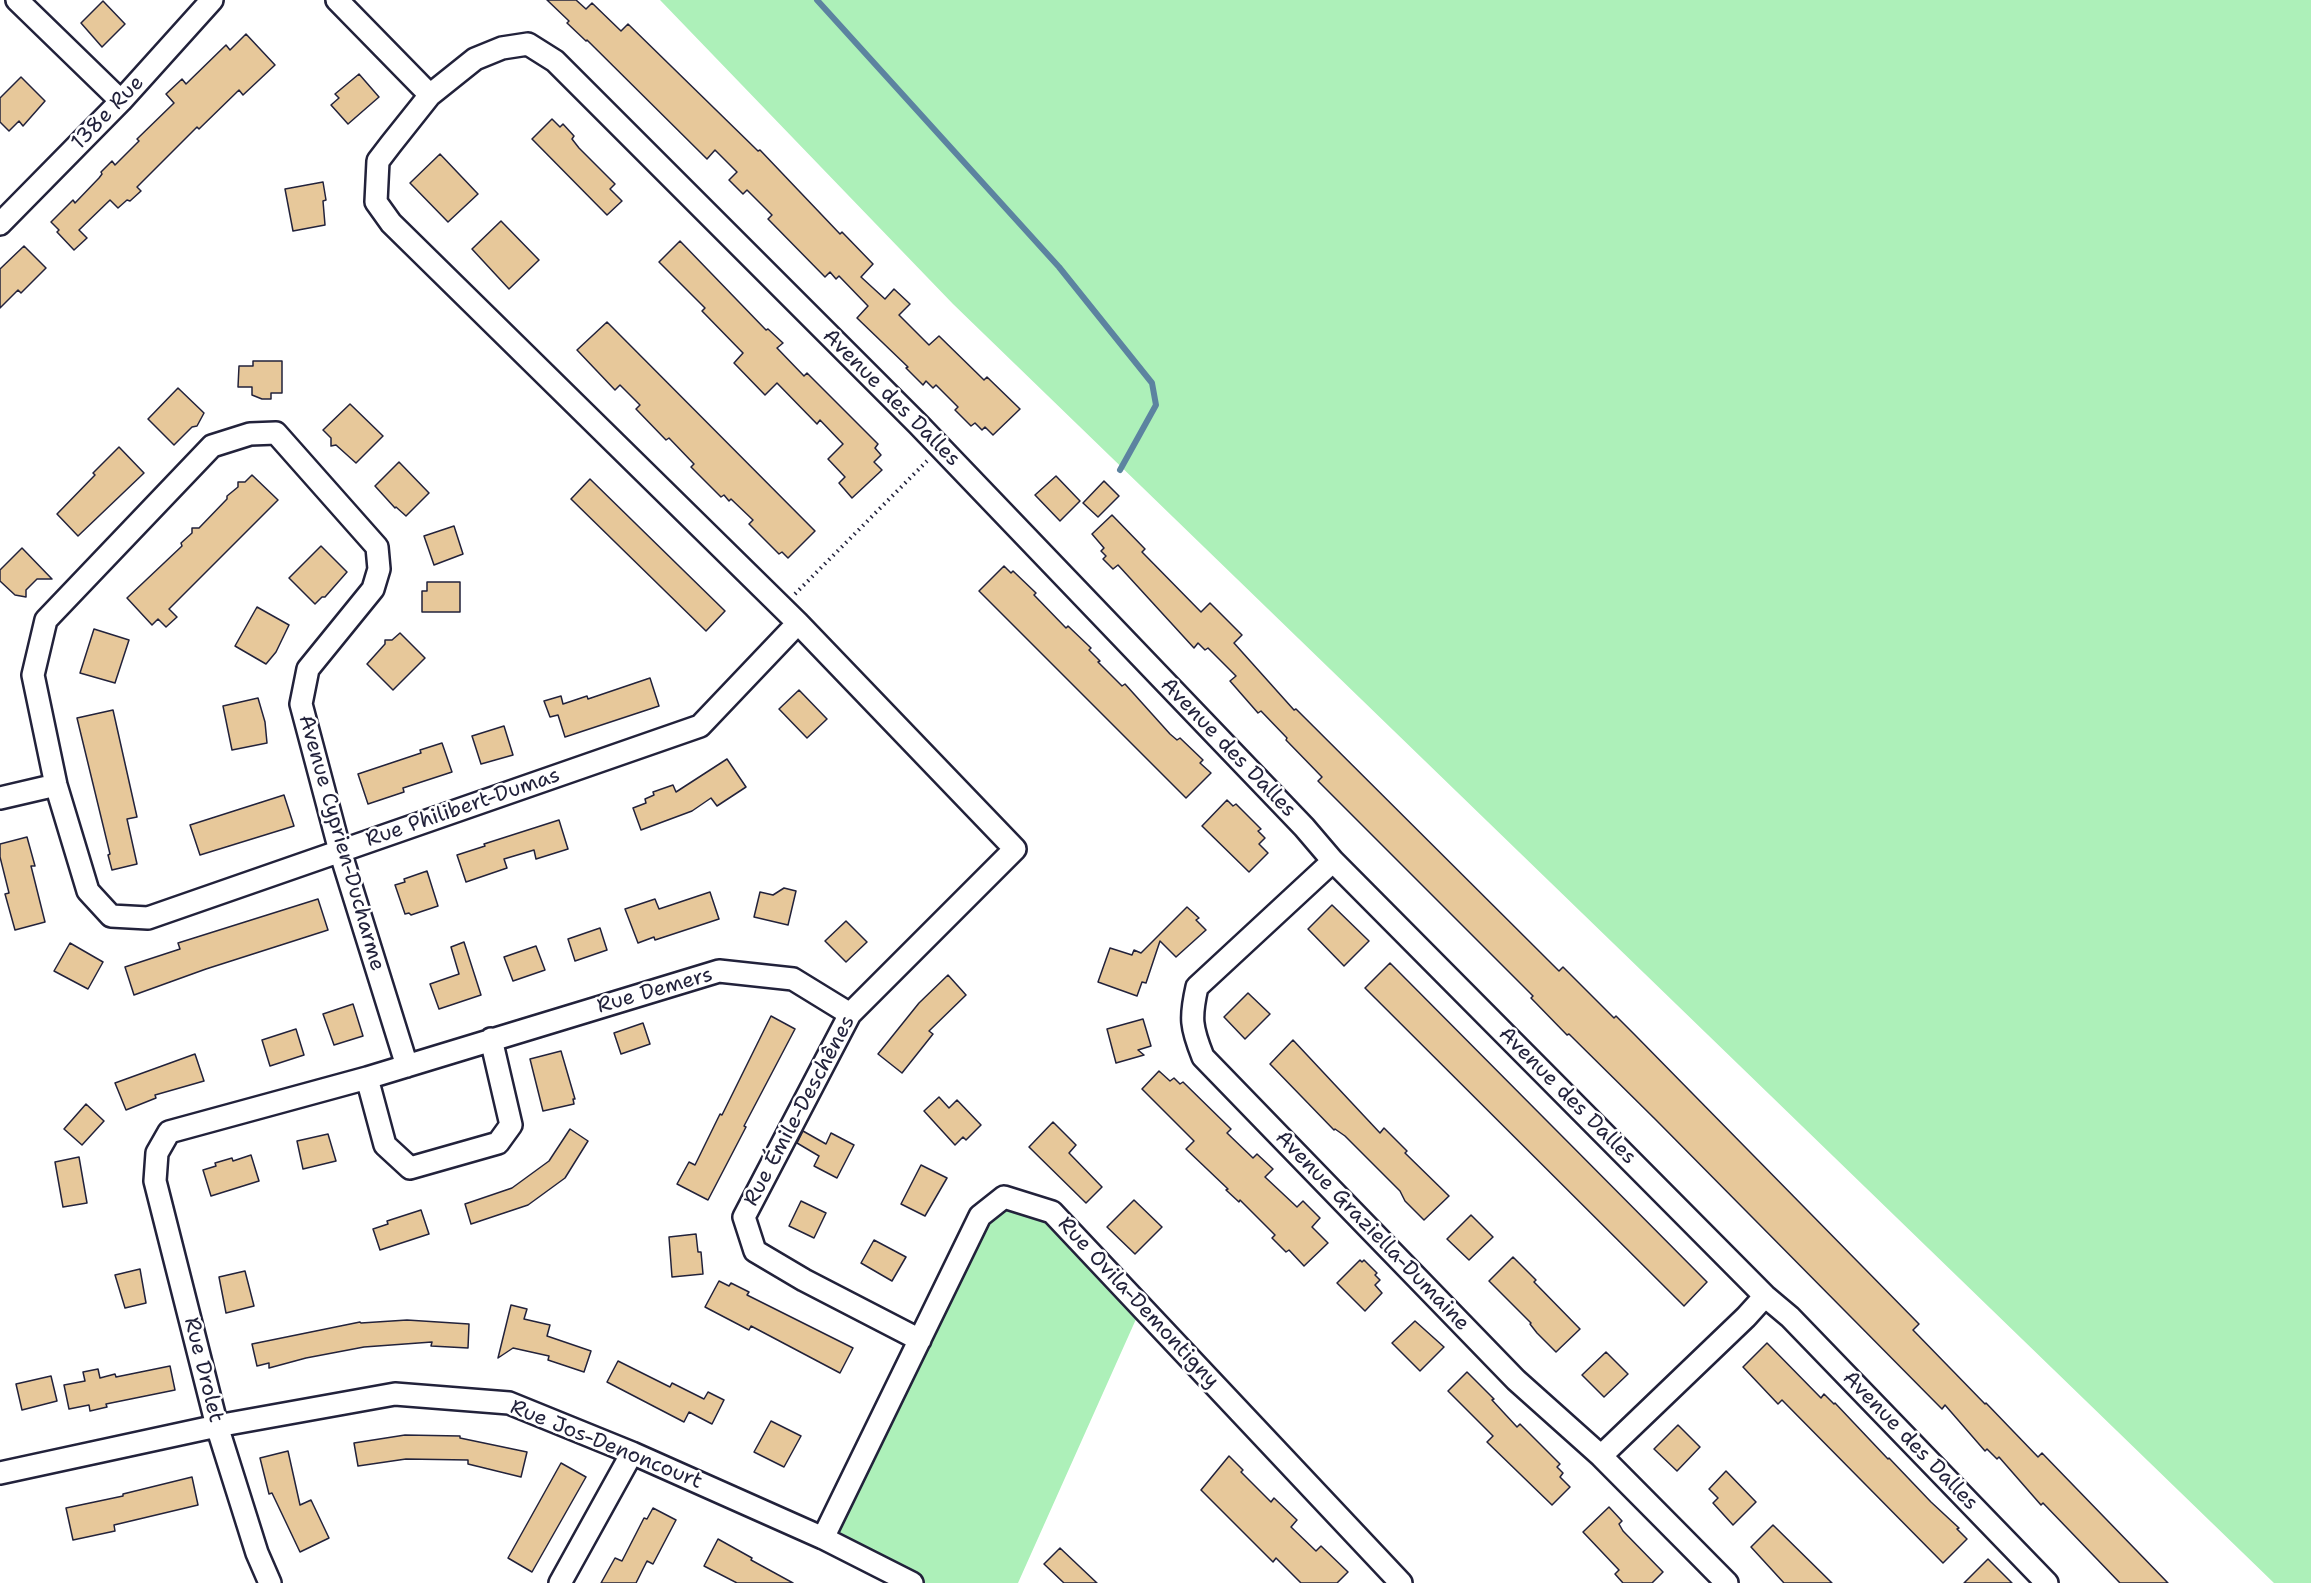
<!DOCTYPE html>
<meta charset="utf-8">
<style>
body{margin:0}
canvas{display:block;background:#fff}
</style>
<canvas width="2311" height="1583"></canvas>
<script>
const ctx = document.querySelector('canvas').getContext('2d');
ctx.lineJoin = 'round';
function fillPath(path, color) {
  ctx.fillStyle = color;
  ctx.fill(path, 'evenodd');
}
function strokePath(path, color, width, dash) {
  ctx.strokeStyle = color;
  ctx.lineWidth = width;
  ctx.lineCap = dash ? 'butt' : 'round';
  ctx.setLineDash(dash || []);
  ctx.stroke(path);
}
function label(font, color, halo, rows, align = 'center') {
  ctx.font = font + ' "Shantell Sans",sans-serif';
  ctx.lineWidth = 5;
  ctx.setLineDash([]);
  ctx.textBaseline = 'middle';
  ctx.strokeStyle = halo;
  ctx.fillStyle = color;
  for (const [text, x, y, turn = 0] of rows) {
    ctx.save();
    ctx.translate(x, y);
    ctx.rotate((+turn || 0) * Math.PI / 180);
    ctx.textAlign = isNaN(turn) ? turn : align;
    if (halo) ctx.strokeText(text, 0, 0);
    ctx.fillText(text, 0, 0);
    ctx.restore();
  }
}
const green = new Path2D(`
 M 660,0 L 2311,0 L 2311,1583 L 2274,1583 L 953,304 Z
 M 1004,1197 L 1052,1212 L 1141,1308 L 1018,1583 L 910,1583 L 823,1538 L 980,1216 Z`);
const stream = new Path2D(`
 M 817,0 L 1059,267 L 1152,383 L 1156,405 L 1120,470`);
const building = new Path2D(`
 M 547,0 L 576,0 L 586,9 L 592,3 L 621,31 L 628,24 L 758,151 L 760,150 L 840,234 L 842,232 L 873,264 L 861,277 L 885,299 L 894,289 L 910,304 L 899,315 L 929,345 L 939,336 L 984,380 L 987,377 L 1020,409 L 993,435 L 985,427 L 982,430 L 975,423 L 971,426 L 955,410 L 958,407 L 936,385 L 933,388 L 926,381 L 923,385 L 906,368 L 908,367 L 857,318 L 868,306 L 839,276 L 836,279 L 830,272 L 825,277 L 768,219 L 772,215 L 747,190 L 743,194 L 729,180 L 737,172 L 715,150 L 707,159 L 587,40 L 586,41 L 567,23 L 569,21 Z
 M 103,1 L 125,24 L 102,47 L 81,23 Z
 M 246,34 L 275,65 L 243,95 L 239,90 L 199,129 L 197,127 L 137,187 L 141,191 L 130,201 L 127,200 L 118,208 L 110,200 L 79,230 L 87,238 L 74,250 L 57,232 L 59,230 L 51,222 L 73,200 L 75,203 L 99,178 L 102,174 L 101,172 L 112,161 L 115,165 L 139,141 L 137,139 L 174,103 L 166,94 L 182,79 L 186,84 L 226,45 L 230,50 Z
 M 359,74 L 379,97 L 348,124 L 331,105 L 339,98 L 335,94 Z
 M 21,77 L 45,101 L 23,126 L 19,121 L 9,131 L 0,122 L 0,98 Z
 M 552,119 L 560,127 L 563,124 L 574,136 L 572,139 L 579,148 L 615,184 L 610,189 L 622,201 L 607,215 L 532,139 Z
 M 440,154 L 478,194 L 448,222 L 410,183 Z
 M 323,182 L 326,200 L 323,201 L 325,225 L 293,231 L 285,189 Z
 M 501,221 L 539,260 L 509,289 L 472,249 Z
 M 680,241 L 766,330 L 768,329 L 783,343 L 777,348 L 804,376 L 807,373 L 878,444 L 875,448 L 881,455 L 874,462 L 882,470 L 852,498 L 839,483 L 845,477 L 828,459 L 843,444 L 820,420 L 817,424 L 777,383 L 765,395 L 734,363 L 743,353 L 702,311 L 705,308 L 659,262 Z
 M 24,246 L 46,268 L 21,293 L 18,290 L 0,308 L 0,269 Z
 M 607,322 L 815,531 L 788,558 L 782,552 L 779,554 L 749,524 L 753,520 L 731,499 L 729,501 L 724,495 L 721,497 L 691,467 L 694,464 L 669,438 L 666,440 L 636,409 L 640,405 L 620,385 L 615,390 L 577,350 Z
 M 253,361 L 282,361 L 282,393 L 271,393 L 271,399 L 262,399 L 252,395 L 252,387 L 238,387 L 239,366 L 253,366 Z
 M 178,388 L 204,413 L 197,426 L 192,427 L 174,445 L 148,419 Z
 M 350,404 L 383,436 L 356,463 L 336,445 L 331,446 L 331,438 L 323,430 Z
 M 119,447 L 144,473 L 78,536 L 57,514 L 95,475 L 93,473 Z
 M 399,462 L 429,493 L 406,516 L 396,507 L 395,508 L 375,486 Z
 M 252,475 L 278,500 L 169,609 L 177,617 L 166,627 L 158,619 L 152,625 L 127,598 L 182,546 L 181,543 L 192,533 L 192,528 L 199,528 L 227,499 L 227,496 L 238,487 L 238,482 L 245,482 Z
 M 1056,476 L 1080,501 L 1060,521 L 1035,495 Z
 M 590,479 L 725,611 L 706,631 L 571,499 Z
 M 1104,481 L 1119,496 L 1098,517 L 1083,503 Z
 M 1112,515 L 1145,549 L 1142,552 L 1201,612 L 1210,603 L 1242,635 L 1234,643 L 1294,710 L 1296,709 L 1559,971 L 1563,967 L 1614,1018 L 1616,1016 L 1634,1034 L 1919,1324 L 1913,1330 L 1985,1404 L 1986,1403 L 2038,1457 L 2042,1453 L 2168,1583 L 2120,1583 L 2043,1503 L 2041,1505 L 1999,1457 L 1997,1459 L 1987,1449 L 1985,1451 L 1945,1405 L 1942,1409 L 1655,1119 L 1569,1034 L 1567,1035 L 1531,998 L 1533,996 L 1318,781 L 1322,777 L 1286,740 L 1287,738 L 1261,711 L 1258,713 L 1230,681 L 1236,676 L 1208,648 L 1205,650 L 1198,643 L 1194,648 L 1118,565 L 1113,569 L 1103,559 L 1106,556 L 1101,551 L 1104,548 L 1092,534 Z
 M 454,526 L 463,554 L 434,565 L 424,536 Z
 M 321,546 L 347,572 L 325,597 L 322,597 L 315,604 L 289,578 Z
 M 22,548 L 52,579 L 37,579 L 26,590 L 26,597 L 15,595 L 0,581 L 0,570 Z
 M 1004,566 L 1011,573 L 1013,571 L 1036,593 L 1034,595 L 1066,628 L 1068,626 L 1091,648 L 1089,650 L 1100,661 L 1098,662 L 1122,686 L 1125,684 L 1170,734 L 1177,740 L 1180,738 L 1203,760 L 1200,763 L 1211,773 L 1186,798 L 979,591 Z
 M 427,582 L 460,582 L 460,612 L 422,612 L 422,591 L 427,591 Z
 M 257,607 L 289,625 L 276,652 L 266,664 L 235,646 Z
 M 94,629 L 129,640 L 115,683 L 80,673 Z
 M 400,633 L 425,658 L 393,690 L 367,664 L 385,644 L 385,640 L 392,640 Z
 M 650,678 L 659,706 L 565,737 L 558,715 L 550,717 L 544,701 L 561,696 L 563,704 L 587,696 L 588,699 Z
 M 799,690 L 827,719 L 807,738 L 779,709 Z
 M 258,698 L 265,722 L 267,743 L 232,750 L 223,706 Z
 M 113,710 L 137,817 L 127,819 L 137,864 L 112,870 L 108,855 L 110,854 L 77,718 Z
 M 504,726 L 513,755 L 481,764 L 472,736 Z
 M 442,743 L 452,772 L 403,788 L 404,792 L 368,804 L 358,774 L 421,753 L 420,750 Z
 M 727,759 L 746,787 L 717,806 L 711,798 L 692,811 L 641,830 L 633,808 L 646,803 L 645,799 L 654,795 L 653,792 L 673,785 L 676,792 Z
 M 284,795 L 294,826 L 200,855 L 190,825 Z
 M 1227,800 L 1233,806 L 1236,804 L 1261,829 L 1258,831 L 1265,838 L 1259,844 L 1268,853 L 1249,872 L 1202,826 Z
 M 559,820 L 568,849 L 536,859 L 534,850 L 504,859 L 507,868 L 466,882 L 457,855 L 485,846 L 484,844 Z
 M 27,837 L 35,866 L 31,866 L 45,922 L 15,930 L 5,894 L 9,893 L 0,857 L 0,844 Z
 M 427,871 L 438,906 L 411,915 L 409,913 L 405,914 L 395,885 L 405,882 L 404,879 Z
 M 784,888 L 796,891 L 788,925 L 754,917 L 760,892 L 773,895 Z
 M 710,892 L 719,919 L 655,940 L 654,937 L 638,943 L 625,909 L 655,899 L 659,909 Z
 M 318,899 L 328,930 L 206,969 L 134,995 L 125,967 L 180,949 L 178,943 Z
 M 1332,905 L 1369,941 L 1344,966 L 1308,929 Z
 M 1187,907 L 1199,918 L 1196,920 L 1206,930 L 1176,957 L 1160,941 L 1146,983 L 1142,982 L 1137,996 L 1098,982 L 1110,948 L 1132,955 L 1134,950 L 1141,953 Z
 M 846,921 L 867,942 L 846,962 L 825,941 Z
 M 600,928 L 607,950 L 575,961 L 568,939 Z
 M 464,942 L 481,995 L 439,1009 L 430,984 L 459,974 L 451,947 Z
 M 70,943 L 103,962 L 88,989 L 54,971 Z
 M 536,946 L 545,970 L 513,981 L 504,957 Z
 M 1390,963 L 1707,1282 L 1684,1306 L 1365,988 Z
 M 948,975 L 966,995 L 929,1031 L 933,1034 L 902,1073 L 878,1054 L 919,1003 Z
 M 1248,993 L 1270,1014 L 1245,1039 L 1224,1017 Z
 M 353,1004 L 363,1036 L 334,1045 L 323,1014 Z
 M 771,1016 L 795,1029 L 744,1126 L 746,1127 L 708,1200 L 677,1184 L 689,1162 L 695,1165 L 720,1114 L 722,1115 Z
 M 1143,1019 L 1151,1046 L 1138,1050 L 1144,1055 L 1116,1063 L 1107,1029 Z
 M 643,1023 L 650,1044 L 621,1054 L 614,1033 Z
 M 296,1029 L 304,1055 L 270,1066 L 262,1040 Z
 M 1293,1040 L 1380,1133 L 1384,1128 L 1407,1151 L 1405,1153 L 1449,1196 L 1424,1220 L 1405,1201 L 1400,1191 L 1345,1136 L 1335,1129 L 1334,1130 L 1270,1064 Z
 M 561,1051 L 575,1099 L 573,1099 L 574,1104 L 543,1111 L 530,1059 Z
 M 195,1054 L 204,1081 L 155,1095 L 156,1098 L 126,1110 L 115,1083 Z
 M 1159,1071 L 1170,1081 L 1174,1078 L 1180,1084 L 1183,1082 L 1231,1129 L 1227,1133 L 1253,1158 L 1257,1154 L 1273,1169 L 1265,1177 L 1297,1207 L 1303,1201 L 1320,1218 L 1312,1227 L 1328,1243 L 1304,1266 L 1289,1250 L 1286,1252 L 1272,1238 L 1275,1235 L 1240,1200 L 1239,1202 L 1226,1190 L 1228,1189 L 1186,1149 L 1194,1141 L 1142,1089 Z
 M 939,1097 L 949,1108 L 957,1100 L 981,1125 L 966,1140 L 963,1137 L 955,1145 L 924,1111 Z
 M 86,1104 L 104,1121 L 82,1145 L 64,1129 Z
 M 1053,1122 L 1076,1145 L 1069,1153 L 1102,1187 L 1086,1203 L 1029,1147 Z
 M 570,1129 L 588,1141 L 565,1178 L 528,1205 L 471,1224 L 465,1204 L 512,1188 L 549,1161 Z
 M 803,1131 L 826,1144 L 831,1133 L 854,1145 L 837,1178 L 814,1166 L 819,1156 L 797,1143 Z
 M 328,1134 L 336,1161 L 303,1169 L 297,1141 Z
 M 251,1155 L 259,1181 L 211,1196 L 203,1170 L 216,1166 L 215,1163 L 232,1158 L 233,1161 Z
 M 79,1157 L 87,1203 L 63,1207 L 55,1162 Z
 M 921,1165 L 947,1178 L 925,1216 L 901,1204 Z
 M 1134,1200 L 1162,1227 L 1135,1254 L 1107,1227 Z
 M 801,1201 L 826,1213 L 814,1238 L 789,1226 Z
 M 421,1210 L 429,1234 L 380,1250 L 373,1229 L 388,1224 L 387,1221 Z
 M 1471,1215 L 1493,1237 L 1469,1260 L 1447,1239 Z
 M 696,1234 L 698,1252 L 701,1252 L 703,1274 L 672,1277 L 669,1237 Z
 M 874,1240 L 906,1257 L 892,1281 L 861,1263 Z
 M 1513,1257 L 1536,1280 L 1534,1282 L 1580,1329 L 1556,1352 L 1537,1333 L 1530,1324 L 1531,1323 L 1489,1281 Z
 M 1360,1260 L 1362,1262 L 1364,1260 L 1377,1273 L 1375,1275 L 1380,1280 L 1375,1285 L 1382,1293 L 1365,1311 L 1337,1283 Z
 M 140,1269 L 146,1303 L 125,1308 L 115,1275 Z
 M 245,1271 L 254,1306 L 226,1313 L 219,1277 Z
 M 719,1281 L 729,1286 L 731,1283 L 749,1292 L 747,1295 L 853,1348 L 840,1373 L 751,1326 L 749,1330 L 705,1307 Z
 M 511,1305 L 527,1309 L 524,1319 L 550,1325 L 547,1336 L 591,1351 L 584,1372 L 548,1360 L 549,1356 L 513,1348 L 498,1358 Z
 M 407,1320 L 469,1324 L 468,1348 L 431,1346 L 432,1342 L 364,1347 L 306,1358 L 269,1368 L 269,1363 L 257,1366 L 252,1344 L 360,1322 L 361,1323 Z
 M 1415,1321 L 1444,1347 L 1420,1371 L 1392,1343 Z
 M 1767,1343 L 1821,1398 L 1824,1394 L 1834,1404 L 1835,1403 L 1888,1459 L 1889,1458 L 1931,1502 L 1959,1528 L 1957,1529 L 1967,1539 L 1943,1563 L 1782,1400 L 1778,1404 L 1743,1367 Z
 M 1606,1352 L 1628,1374 L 1604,1397 L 1582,1375 Z
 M 618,1361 L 670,1387 L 672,1383 L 704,1399 L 708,1392 L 724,1400 L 712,1424 L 689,1412 L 684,1422 L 607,1382 Z
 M 170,1366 L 175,1390 L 106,1404 L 107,1407 L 90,1411 L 89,1405 L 69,1409 L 64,1385 L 85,1381 L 83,1372 L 98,1369 L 100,1378 L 115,1374 L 116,1377 Z
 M 1467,1372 L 1494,1399 L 1492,1400 L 1517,1427 L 1520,1424 L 1560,1464 L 1557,1467 L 1563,1473 L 1560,1477 L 1570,1487 L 1552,1505 L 1487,1442 L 1493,1436 L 1448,1391 Z
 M 51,1376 L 57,1401 L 22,1410 L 16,1384 Z
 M 771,1421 L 801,1436 L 784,1467 L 754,1452 Z
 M 1678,1425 L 1700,1447 L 1677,1471 L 1654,1449 Z
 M 405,1435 L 460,1436 L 460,1438 L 527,1452 L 521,1477 L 468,1464 L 468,1460 L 406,1459 L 358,1466 L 354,1443 Z
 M 288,1451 L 300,1505 L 311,1500 L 329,1538 L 300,1552 L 272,1493 L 269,1494 L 260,1458 Z
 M 1229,1456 L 1243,1470 L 1241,1472 L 1271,1502 L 1274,1498 L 1297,1520 L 1291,1527 L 1316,1551 L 1321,1546 L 1348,1572 L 1337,1583 L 1301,1583 L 1276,1558 L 1273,1562 L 1201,1490 Z
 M 561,1463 L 586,1477 L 532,1572 L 508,1558 Z
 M 1726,1471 L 1756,1502 L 1733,1525 L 1713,1503 L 1718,1498 L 1709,1489 Z
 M 192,1477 L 198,1505 L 114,1525 L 115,1531 L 73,1540 L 66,1508 L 123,1496 L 123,1494 Z
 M 1609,1507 L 1622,1521 L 1619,1524 L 1623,1531 L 1663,1572 L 1652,1583 L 1623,1583 L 1615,1574 L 1619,1570 L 1583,1532 Z
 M 653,1508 L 676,1520 L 653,1564 L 647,1561 L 636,1583 L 601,1583 L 615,1558 L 622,1561 L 644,1518 L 647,1519 Z
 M 1773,1525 L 1832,1583 L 1784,1583 L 1751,1547 Z
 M 718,1539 L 752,1558 L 751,1560 L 793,1583 L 737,1583 L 704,1566 Z
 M 1060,1548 L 1097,1583 L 1064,1583 L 1044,1564 Z
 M 1988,1559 L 2012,1583 L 1964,1583 Z`);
const path = new Path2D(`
 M 795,594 L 927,461`);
const street = new Path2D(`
 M 17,0 L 121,101
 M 337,0 L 430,95
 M 0,224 L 121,101 L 212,0
 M 0,798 L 56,785
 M 1333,861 L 1197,987 C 1190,1018 1191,1027 1203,1057 L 1516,1380 L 1601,1456 L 1727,1583
 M 407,1066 L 340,851 L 301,704 L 308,669 L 373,589 L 379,569 L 377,547 L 276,433 L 250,434 L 212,446 L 46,620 L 33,675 L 56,785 L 88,891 L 111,916 L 148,918 L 700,726 L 798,623
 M 367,1078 L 385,1145 L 410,1168 L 498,1143 L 511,1125 L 491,1039
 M 920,1340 L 804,1280 L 755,1251 L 744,1217 L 850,1014 L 1015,849 L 798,623 L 391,223 L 376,202 L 378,161 L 391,144 L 430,95 L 475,59 L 502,48 L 528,44 L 555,61 L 918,424 L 1304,827 L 1333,861 L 1765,1296 L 1790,1317 L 2047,1583
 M 1601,1456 L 1746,1317 L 1765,1296
 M 0,1473 L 217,1426 L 395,1394 L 509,1403 L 632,1453 L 823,1538 L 912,1583
 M 823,1538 L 980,1216 L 1004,1197 L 1052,1212 L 1401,1583
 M 270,1583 L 257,1553 L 217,1426 L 155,1181 L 157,1153 L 169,1132 L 367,1078 L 719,971 L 793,979 L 850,1014
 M 560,1583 L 632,1453`);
const streetNames = [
 ["138e Rue",108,113,-46],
 ["Avenue des Dalles",891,398,45],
 ["Avenue des Dalles",1228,748,46],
 ["Rue Philibert-Dumas",463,808,-19],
 ["Avenue Cyprien-Ducharme",341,843,74],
 ["Rue Demers",655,991,-16],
 ["Avenue des Dalles",1567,1096,45],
 ["Rue Émile-Deschênes",800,1111,-62],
 ["Avenue Graziella-Dumaine",1372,1231,46],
 ["Rue Ovila-Demontigny",1138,1303,47],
 ["Rue Drolet",203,1370,76],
 ["Avenue des Dalles",1910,1441,46],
 ["Rue Jos-Denoncourt",606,1445,22]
];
fillPath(green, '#adf0b9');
strokePath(stream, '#5c83a0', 6);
fillPath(building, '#e7c89a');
strokePath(building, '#22223b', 1.5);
strokePath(street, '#22223b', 26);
strokePath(path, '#22223b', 4, [1.5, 4.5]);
strokePath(street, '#fff', 21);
label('21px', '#22223b', '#fff', streetNames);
</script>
